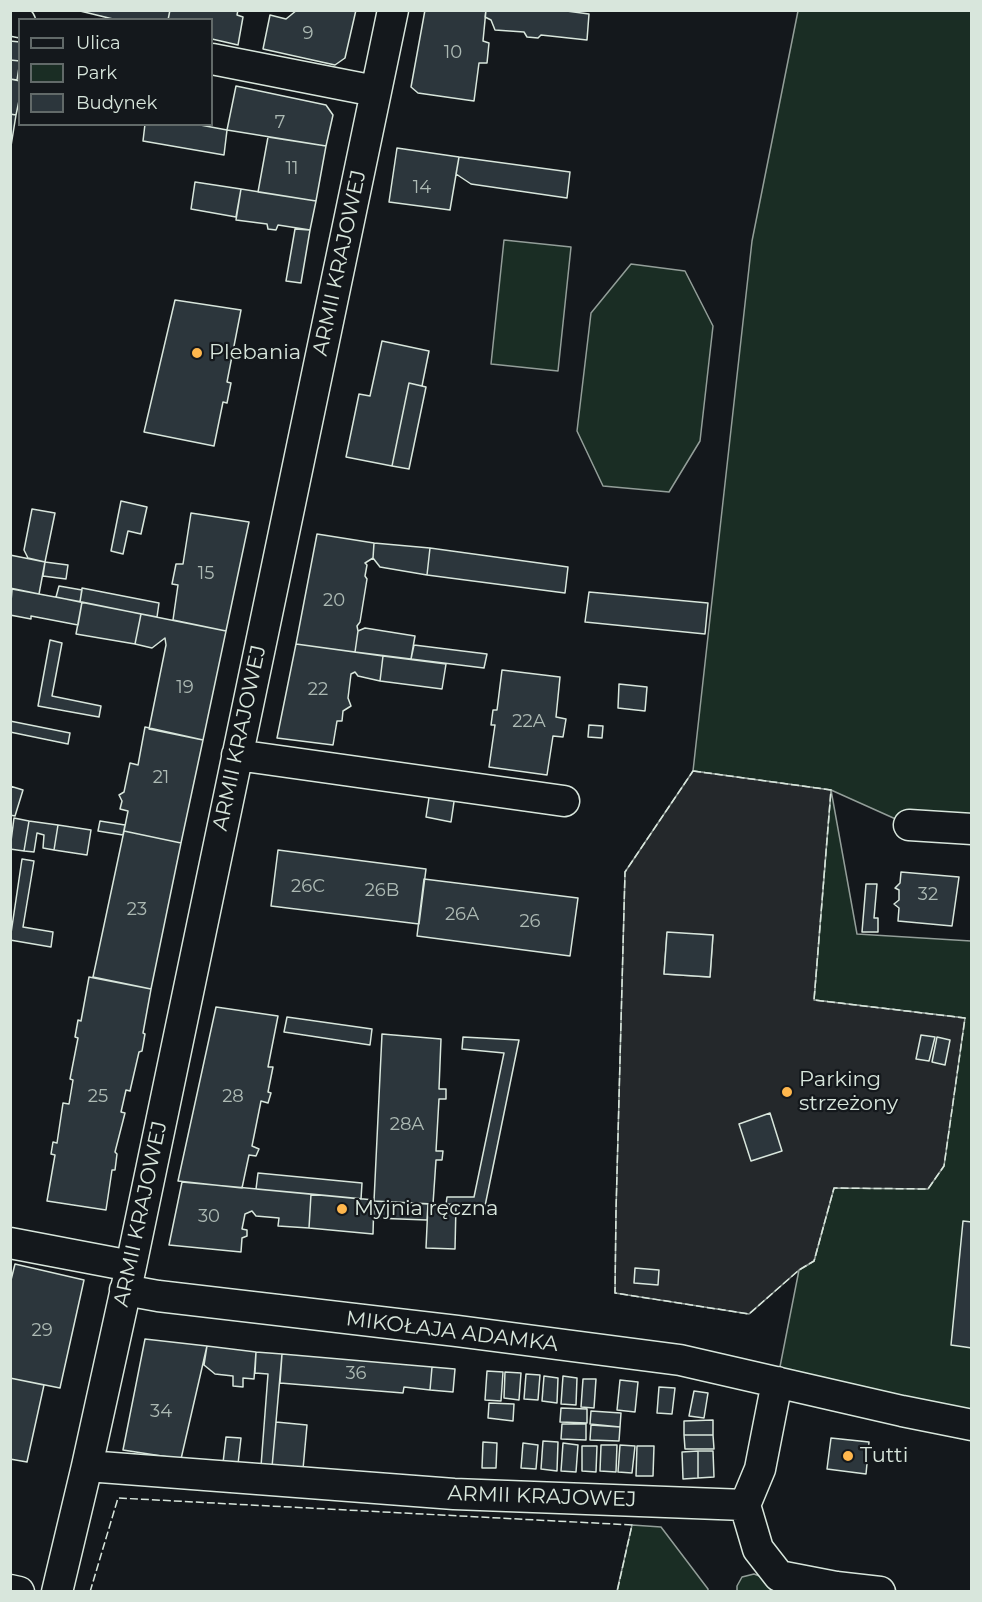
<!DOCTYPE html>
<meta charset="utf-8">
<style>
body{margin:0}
#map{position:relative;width:982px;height:1602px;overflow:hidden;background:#14181c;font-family:Montserrat,sans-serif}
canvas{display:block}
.frame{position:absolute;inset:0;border:12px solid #d8e6dc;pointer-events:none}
.legend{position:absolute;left:18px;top:18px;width:195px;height:108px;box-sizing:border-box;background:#14181c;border:2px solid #626a69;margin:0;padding:8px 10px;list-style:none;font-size:18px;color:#d8e6dc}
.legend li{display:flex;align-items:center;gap:12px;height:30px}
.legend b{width:30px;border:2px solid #626a69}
</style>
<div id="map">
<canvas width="982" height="1602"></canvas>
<div class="frame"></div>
<ul class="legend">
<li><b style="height:8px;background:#14181c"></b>Ulica</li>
<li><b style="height:16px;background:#1a2d24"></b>Park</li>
<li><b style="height:16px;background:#2c363c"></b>Budynek</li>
</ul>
</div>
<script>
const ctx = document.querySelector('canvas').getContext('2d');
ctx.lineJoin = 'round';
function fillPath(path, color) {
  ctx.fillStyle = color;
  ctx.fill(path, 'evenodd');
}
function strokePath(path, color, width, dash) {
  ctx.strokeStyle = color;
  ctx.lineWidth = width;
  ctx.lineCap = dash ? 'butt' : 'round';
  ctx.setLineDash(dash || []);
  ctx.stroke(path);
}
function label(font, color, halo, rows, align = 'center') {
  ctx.font = font + ' Montserrat,sans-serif';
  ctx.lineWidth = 4.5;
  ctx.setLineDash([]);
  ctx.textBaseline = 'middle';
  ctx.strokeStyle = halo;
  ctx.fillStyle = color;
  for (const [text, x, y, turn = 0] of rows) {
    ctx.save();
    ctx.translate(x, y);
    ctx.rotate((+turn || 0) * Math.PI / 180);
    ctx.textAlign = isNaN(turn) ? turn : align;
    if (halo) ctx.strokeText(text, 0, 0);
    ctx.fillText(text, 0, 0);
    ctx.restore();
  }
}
const green = new Path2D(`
 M 798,11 L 971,11 L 971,829 L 909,825 L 831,790 L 857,934 L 971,941 L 971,1425 L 777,1382 L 799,1270 L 814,1261 L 834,1188 L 965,1018 L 814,1000 L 831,790 L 693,771 L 752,241 Z
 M 504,240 L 571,247 L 558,371 L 491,364 Z
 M 631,264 L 685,271 L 713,326 L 700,441 L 669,492 L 603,486 L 577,431 L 591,313 Z
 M 632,1525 L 661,1527 L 708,1589 L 708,1591 L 617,1591 Z
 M 754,1574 L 762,1577 L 781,1592 L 737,1592 L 737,1586 L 742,1577 Z`);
const parking = new Path2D(`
 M 693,771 L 831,790 L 814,1000 L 965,1018 L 944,1166 L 928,1189 L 834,1188 L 814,1261 L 799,1270 L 749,1314 L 615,1293 L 616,1211 L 625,872 ZM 667,933 L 713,935 L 710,977 L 664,974 Z`);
const building = new Path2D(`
 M 76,10 L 170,10 L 168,20 L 117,20 Z
 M 170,10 L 238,10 L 237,15 L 243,17 L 238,45 L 212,39 L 212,20 L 168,20 Z
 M 297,10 L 356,10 L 345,58 L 335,65 L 263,49 L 270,15 L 286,19 Z
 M 425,10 L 486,10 L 483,41 L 489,43 L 487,63 L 479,63 L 474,101 L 418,93 L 411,87 Z
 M 486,10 L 559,10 L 589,14 L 587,40 L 541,35 L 538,38 L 527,37 L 524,32 L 495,30 L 491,20 L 485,17 Z
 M 10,41 L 20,42 L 20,61 L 10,60 Z
 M 10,60 L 20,61 L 17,80 L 10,79 Z
 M 10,79 L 20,81 L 20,96 L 16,115 L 10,114 Z
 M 236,86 L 326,105 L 333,115 L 326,146 L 227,130 Z
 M 10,114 L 16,115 L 11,146 L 10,146 Z
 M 145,124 L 195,124 L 227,130 L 224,155 L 143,141 Z
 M 268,137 L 326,146 L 316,201 L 258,192 Z
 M 397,148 L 459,157 L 450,210 L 389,202 Z
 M 459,157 L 570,172 L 567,198 L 471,184 L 456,174 Z
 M 195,182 L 241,189 L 236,217 L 191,209 Z
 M 241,189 L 316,201 L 310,230 L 278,225 L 276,230 L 268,229 L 267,224 L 236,220 Z
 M 295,229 L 310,230 L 301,283 L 286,281 Z
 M 175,300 L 241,310 L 227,382 L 231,383 L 227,403 L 223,402 L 214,446 L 144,432 Z
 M 382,341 L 429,351 L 422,386 L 409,383 L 392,466 L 346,457 L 359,394 L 370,396 Z
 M 409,383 L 426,387 L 409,469 L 392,466 Z
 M 121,501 L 147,507 L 141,534 L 128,531 L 123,554 L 111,551 Z
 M 32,509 L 55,513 L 45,562 L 28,558 L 24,550 Z
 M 191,513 L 249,522 L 226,631 L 173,620 L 178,585 L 172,584 L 176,564 L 183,564 Z
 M 317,534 L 374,543 L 373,558 L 365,563 L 367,565 L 365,576 L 367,579 L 360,622 L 357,626 L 358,631 L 355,652 L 296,644 Z
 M 374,543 L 430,548 L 427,575 L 380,567 L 373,558 Z
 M 430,548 L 568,567 L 565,593 L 427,575 Z
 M 10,555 L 45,562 L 39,594 L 10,588 Z
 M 45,562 L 68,565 L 66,579 L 43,576 Z
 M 59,586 L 82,590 L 80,602 L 56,597 Z
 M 82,588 L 159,603 L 157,617 L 80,602 Z
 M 12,589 L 82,602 L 78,625 L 31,616 L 31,619 L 10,615 Z
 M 589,592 L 708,603 L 705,634 L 585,622 Z
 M 82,602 L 141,614 L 135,644 L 76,634 Z
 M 141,614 L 226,631 L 203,740 L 149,729 L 166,645 L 165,638 L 152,648 L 135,644 Z
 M 365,628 L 415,636 L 411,659 L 355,652 L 358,631 Z
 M 50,640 L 62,643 L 52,696 L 101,706 L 99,717 L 38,706 Z
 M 296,644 L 383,656 L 380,681 L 358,676 L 355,672 L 351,674 L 348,698 L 351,706 L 343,711 L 342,721 L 337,721 L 333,745 L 277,738 Z
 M 414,645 L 487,654 L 484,668 L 411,659 Z
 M 383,656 L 446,664 L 442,689 L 380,681 Z
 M 502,670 L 560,677 L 556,717 L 566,719 L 563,737 L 553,736 L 547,775 L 489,767 L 495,725 L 491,725 L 493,710 L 497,710 Z
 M 619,684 L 647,687 L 645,711 L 618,708 Z
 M 10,721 L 70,733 L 68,744 L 10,732 Z
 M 589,725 L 603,726 L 602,738 L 588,737 Z
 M 145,727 L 203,740 L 181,843 L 124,831 L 128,811 L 120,809 L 122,801 L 119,795 L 124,792 L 130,763 L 138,765 Z
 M 10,786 L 23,790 L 15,816 L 10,815 Z
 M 430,791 L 455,795 L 451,822 L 426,817 Z
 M 14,818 L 29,821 L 24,851 L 10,849 Z
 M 29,821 L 58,825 L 54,850 L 43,848 L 44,835 L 37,833 L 34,852 L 24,851 Z
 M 100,821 L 125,825 L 123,835 L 98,831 Z
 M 58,825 L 91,830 L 87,855 L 54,850 Z
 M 124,831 L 181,843 L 151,989 L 93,977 Z
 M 278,850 L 426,869 L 419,924 L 271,906 Z
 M 22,859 L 34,861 L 23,927 L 53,932 L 51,947 L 10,940 Z
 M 901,872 L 959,877 L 952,926 L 898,921 L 899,908 L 894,904 L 899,900 L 899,890 L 895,888 L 900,883 Z
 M 424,879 L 578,898 L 570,956 L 417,936 Z
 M 866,884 L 877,884 L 874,918 L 878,918 L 878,932 L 862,932 Z
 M 667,932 L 713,935 L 710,977 L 664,974 Z
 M 89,977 L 151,989 L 143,1033 L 145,1034 L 142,1051 L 139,1052 L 130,1091 L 126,1090 L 121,1112 L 125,1113 L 115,1152 L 117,1154 L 115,1170 L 112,1170 L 106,1210 L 47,1201 L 55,1155 L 51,1154 L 53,1142 L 57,1143 L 63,1103 L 69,1104 L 73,1080 L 70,1079 L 78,1038 L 75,1037 L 78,1020 L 81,1021 Z
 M 216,1007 L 278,1016 L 268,1067 L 273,1067 L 268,1092 L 271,1093 L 268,1103 L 261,1101 L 252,1146 L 259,1149 L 256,1156 L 249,1155 L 242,1188 L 178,1181 Z
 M 287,1017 L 372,1029 L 370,1045 L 284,1032 Z
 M 382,1034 L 441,1039 L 439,1089 L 446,1089 L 446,1099 L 439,1099 L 436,1151 L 443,1151 L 442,1160 L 436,1160 L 433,1204 L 374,1201 Z
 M 921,1035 L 935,1037 L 929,1061 L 916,1059 Z
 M 463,1037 L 519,1040 L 485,1206 L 446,1204 L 447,1197 L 474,1197 L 504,1053 L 462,1049 Z
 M 937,1037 L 950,1040 L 945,1065 L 932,1062 Z
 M 770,1113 L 782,1151 L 751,1161 L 739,1124 Z
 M 258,1173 L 362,1183 L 361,1199 L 256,1189 Z
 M 182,1182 L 311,1194 L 309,1228 L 278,1226 L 279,1218 L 256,1216 L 252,1211 L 245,1214 L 242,1229 L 247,1230 L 247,1236 L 242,1238 L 241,1252 L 169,1245 Z
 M 311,1194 L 374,1200 L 373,1234 L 309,1228 Z
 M 374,1201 L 428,1204 L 427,1220 L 373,1218 Z
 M 428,1204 L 456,1205 L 455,1249 L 426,1248 Z
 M 963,1221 L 972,1222 L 972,1348 L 951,1345 Z
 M 15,1264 L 84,1280 L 60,1388 L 10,1378 L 10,1284 Z
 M 635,1268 L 659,1270 L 658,1285 L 634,1283 Z
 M 145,1339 L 207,1346 L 181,1459 L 123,1450 Z
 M 207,1346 L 256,1352 L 254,1379 L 243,1378 L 243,1387 L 233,1386 L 233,1376 L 215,1374 L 204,1365 Z
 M 256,1352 L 282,1354 L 272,1467 L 261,1466 L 268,1374 L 255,1373 Z
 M 282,1354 L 432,1367 L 430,1390 L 404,1387 L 403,1393 L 280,1383 Z
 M 432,1367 L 455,1369 L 453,1392 L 430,1390 Z
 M 487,1371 L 503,1372 L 501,1401 L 485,1400 Z
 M 505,1372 L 521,1373 L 519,1400 L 504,1398 Z
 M 526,1374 L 540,1375 L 538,1400 L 524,1399 Z
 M 544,1376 L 558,1378 L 557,1403 L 542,1401 Z
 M 563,1376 L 577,1378 L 576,1405 L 561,1404 Z
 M 10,1378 L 44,1385 L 27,1462 L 10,1459 Z
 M 583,1379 L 596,1379 L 594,1408 L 581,1407 Z
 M 620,1380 L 638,1382 L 635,1412 L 617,1410 Z
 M 659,1387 L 675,1388 L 672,1414 L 657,1413 Z
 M 694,1391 L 708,1393 L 704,1418 L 689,1416 Z
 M 489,1403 L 514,1404 L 513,1421 L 488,1418 Z
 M 561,1408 L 587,1409 L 587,1423 L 560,1422 Z
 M 591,1411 L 621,1413 L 620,1427 L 590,1424 Z
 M 713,1420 L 713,1435 L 684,1435 L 684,1421 Z
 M 276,1422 L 307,1425 L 303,1469 L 272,1467 Z
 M 562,1424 L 586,1424 L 586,1440 L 561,1439 Z
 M 591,1425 L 620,1427 L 619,1441 L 590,1440 Z
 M 684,1435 L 713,1435 L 714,1449 L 685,1449 Z
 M 226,1437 L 241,1438 L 238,1464 L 223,1463 Z
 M 831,1438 L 869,1442 L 866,1474 L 827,1469 Z
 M 543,1441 L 558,1442 L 557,1471 L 541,1469 Z
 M 483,1442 L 497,1443 L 496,1468 L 482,1468 Z
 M 523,1443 L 538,1445 L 536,1469 L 521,1468 Z
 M 563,1443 L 578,1445 L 576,1472 L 561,1471 Z
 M 601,1445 L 617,1445 L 616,1472 L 600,1471 Z
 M 620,1445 L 635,1446 L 632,1473 L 618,1472 Z
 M 582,1446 L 597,1446 L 596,1472 L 582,1471 Z
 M 637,1446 L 654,1446 L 653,1476 L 636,1476 Z
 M 698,1451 L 713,1451 L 714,1477 L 698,1478 Z
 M 698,1451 L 698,1478 L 683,1479 L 682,1452 Z`);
const minor = new Path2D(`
 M 10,20 L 20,22
 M 212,59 L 375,91
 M 237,755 L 564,801
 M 909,825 L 972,829
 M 10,1243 L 131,1266
 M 125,1290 L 158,1296 L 457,1331 L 680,1360 L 902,1411 L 972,1425
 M 777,1382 L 760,1469 L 745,1505 L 758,1549 L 779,1576 L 836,1587 L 880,1592
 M 87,1466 L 454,1494 L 745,1505
 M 10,1590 L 19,1592
 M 57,1592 L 87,1466 L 131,1266 L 393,10`);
const fence = new Path2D(`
 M 693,771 L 831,790 L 814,1000 L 965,1018 L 944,1166 L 928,1189 L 834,1188 L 814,1261 L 799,1270 L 749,1314 L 615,1293 L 616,1211 L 625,872 Z
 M 90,1592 L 118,1498 L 632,1525 L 617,1592`);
const markers = [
 [197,353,6,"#ffb74d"],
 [787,1092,6,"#ffb74d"],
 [342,1209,6,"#ffb74d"],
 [848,1456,6,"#ffb74d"]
];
const numberNames = [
 ["9",308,34],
 ["10",453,53],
 ["7",280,123],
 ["11",292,169],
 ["14",422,188],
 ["15",206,574],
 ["20",334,601],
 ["19",185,688],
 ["22",318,690],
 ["22A",529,722],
 ["21",161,778],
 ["26C",308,887],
 ["26B",382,891],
 ["32",928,895],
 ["23",137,910],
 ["26A",462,915],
 ["26",530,922],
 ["25",98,1097],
 ["28",233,1097],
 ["28A",407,1125],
 ["30",209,1217],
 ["29",42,1331],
 ["36",356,1374],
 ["34",161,1412]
];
const streetNames = [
 ["ARMII KRAJOWEJ",340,263,-78],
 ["ARMII KRAJOWEJ",240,738,-78],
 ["ARMII KRAJOWEJ",141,1214,-78],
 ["MIKOŁAJA ADAMKA",452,1332,7],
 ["ARMII KRAJOWEJ",542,1497,2]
];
const poiNames = [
 ["Plebania",209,353],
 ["Parking",799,1080],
 ["strzeżony",799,1104],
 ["Myjnia ręczna",354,1209],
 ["Tutti",860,1456]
];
fillPath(green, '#1a2d24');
strokePath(green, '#939e99', 1.5);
fillPath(parking, '#24282b');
strokePath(parking, '#939e99', 1.5);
fillPath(building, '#2c363c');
strokePath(building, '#d8e6dc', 1.5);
strokePath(minor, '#d8e6dc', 33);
strokePath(minor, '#14181c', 30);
strokePath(fence, '#d8e6dc', 1.5, [8, 3]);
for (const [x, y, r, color] of markers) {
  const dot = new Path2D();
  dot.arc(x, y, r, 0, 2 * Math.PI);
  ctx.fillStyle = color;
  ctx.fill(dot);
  strokePath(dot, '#14181c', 2);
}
label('18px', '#adbab4', null, numberNames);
label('21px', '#d8e6dc', '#14181c', streetNames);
label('21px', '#d8e6dc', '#14181c', poiNames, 'left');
</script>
